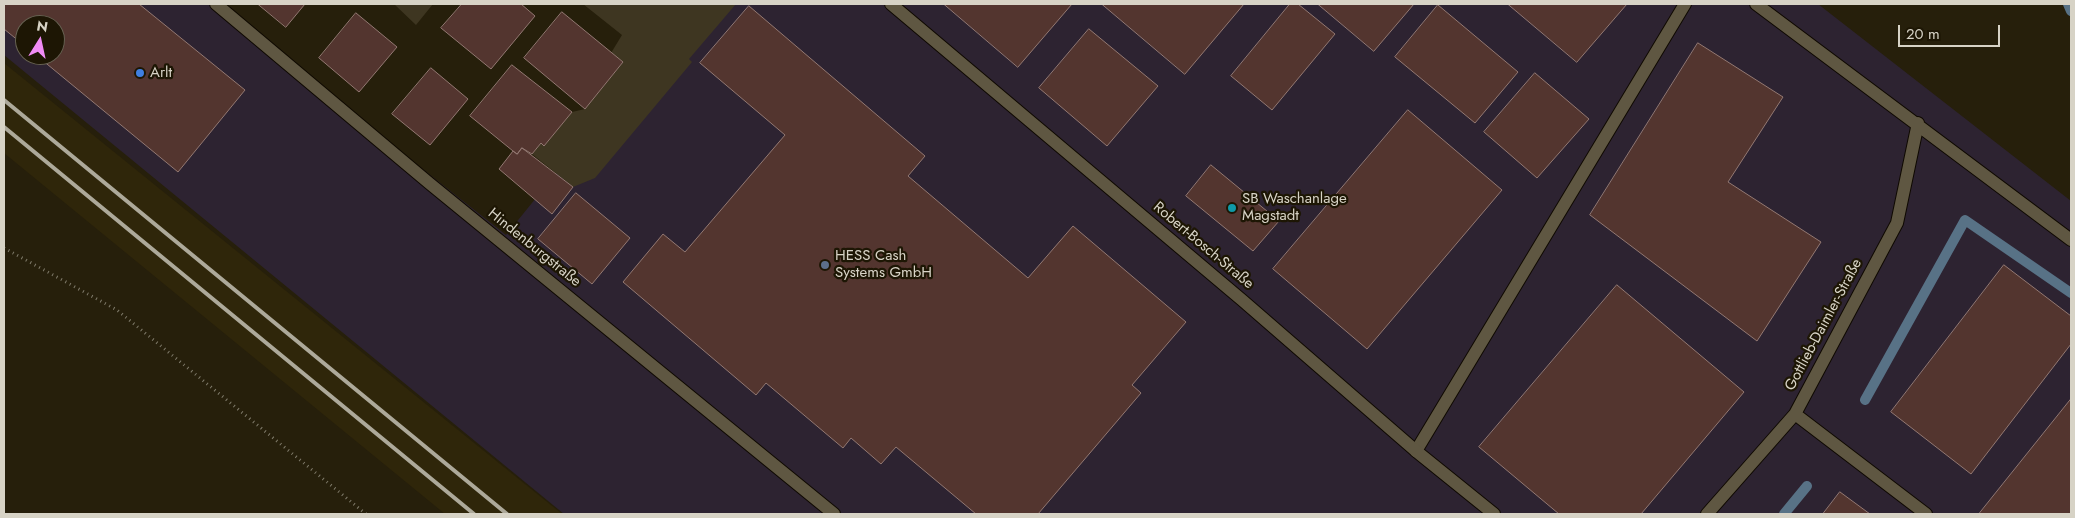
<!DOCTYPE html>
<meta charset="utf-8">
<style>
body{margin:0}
#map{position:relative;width:2075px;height:518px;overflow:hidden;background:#261f0b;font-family:Jost,sans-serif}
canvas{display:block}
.frame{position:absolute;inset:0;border:5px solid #d7d3c6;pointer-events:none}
.north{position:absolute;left:15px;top:15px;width:50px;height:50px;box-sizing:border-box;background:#1d1604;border:1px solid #676252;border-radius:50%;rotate:10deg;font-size:14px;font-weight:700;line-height:20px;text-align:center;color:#d7d3c6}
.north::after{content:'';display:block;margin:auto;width:18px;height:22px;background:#f08bf5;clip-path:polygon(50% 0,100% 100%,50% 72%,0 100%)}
.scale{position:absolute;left:1898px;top:25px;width:102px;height:22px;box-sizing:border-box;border:2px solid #d7d3c6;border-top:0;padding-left:6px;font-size:15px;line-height:18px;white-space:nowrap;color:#d7d3c6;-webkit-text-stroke:4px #1d1604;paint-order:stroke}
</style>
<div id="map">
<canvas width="2075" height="518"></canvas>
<div class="frame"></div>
<div class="north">N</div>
<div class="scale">20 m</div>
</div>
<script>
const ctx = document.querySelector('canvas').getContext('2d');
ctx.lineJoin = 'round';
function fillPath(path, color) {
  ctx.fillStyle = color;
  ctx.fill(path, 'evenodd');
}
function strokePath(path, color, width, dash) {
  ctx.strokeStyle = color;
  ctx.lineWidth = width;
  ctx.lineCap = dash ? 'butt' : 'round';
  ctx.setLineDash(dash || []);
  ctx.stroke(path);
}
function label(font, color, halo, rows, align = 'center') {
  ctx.font = font + ' Jost,sans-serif';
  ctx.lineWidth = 4.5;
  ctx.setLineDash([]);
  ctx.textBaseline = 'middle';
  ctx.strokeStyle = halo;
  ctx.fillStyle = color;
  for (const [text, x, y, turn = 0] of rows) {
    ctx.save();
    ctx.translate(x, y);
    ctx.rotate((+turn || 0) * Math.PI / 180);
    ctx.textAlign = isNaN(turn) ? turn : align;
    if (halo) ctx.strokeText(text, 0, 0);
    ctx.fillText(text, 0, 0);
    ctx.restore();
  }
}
const industrial = new Path2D(`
 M 4,4 L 214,4 L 506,235 L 693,4 L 1818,4 L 2071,201 L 2071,514 L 564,514 L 4,55 ZM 25,25 L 55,25 L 55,55 L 25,55 Z`);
const built = new Path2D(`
 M 4,63 L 562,514 L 445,514 L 4,153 Z`);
const green = new Path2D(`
 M 394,4 L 433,4 L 416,25 Z
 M 583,4 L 736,4 L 689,59 L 692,62 L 595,178 L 573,187 L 532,154 L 541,143 L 545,145 L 572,112 L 585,109 L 623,62 L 611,53 L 622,35 Z`);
const stream = new Path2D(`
 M 2068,4 L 2071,11
 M 1865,400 L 1965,220 L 2071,293
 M 1784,514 L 1807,486`);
const building = new Path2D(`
 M 4,4 L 139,4 L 245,90 L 178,172 L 36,55 L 55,55 L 55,25 L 25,25 L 25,46 L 4,29 Z
 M 258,4 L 305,4 L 286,27 Z
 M 462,4 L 521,4 L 535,16 L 491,69 L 441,28 Z
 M 944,4 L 1072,4 L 1018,67 Z
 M 1102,4 L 1244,4 L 1185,74 Z
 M 1290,4 L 1298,4 L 1335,34 L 1272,110 L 1231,76 Z
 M 1318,4 L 1414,4 L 1374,51 Z
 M 1508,4 L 1627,4 L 1577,62 Z
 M 1438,5 L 1518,72 L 1475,123 L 1395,57 Z
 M 749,6 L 925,156 L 908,176 L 1028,278 L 1073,226 L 1186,322 L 1132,385 L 1141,393 L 1038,514 L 976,514 L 896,447 L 881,464 L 851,438 L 843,448 L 766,383 L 756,395 L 623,282 L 663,234 L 685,252 L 785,135 L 700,63 Z
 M 562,12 L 623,62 L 585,109 L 524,58 Z
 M 356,13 L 397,47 L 359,92 L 319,58 Z
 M 1089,29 L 1158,86 L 1107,146 L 1039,88 Z
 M 1698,43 L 1783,97 L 1728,182 L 1821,242 L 1757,341 L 1590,215 Z
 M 512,65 L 572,112 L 544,146 L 541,143 L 532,154 L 522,148 L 517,154 L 513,151 L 470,116 Z
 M 431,68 L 468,99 L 430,145 L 392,114 Z
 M 1535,73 L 1589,119 L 1537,178 L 1484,132 Z
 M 1408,110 L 1502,190 L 1367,349 L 1273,269 Z
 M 522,148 L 573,187 L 552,214 L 499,169 L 513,151 L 517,154 Z
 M 1211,165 L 1279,221 L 1253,251 L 1186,196 Z
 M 576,193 L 630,238 L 592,284 L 538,239 Z
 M 2004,265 L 2071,316 L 2071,344 L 1971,474 L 1891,412 Z
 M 1617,285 L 1744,392 L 1641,514 L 1559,514 L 1479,447 Z
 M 2071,399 L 2071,514 L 1979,514 Z
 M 1840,492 L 1870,514 L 1823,514 Z`);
const path = new Path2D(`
 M 4,248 L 117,310 L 366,514`);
const lane = new Path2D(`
 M 1416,451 L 1685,4`);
const street = new Path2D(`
 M 216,4 L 429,183 L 834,514
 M 891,4 L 1242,300 L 1416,451 L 1494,514
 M 1756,4 L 2071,240
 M 1795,414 L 1926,514
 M 1707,514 L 1795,414 L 1897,223 L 1918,123`);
const rail = new Path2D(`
 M 4,100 L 507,514
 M 4,127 L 474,514`);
const markers = [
 [140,73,5,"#3f7fe0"],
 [1232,208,5,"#0f9aa8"],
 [825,265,5,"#5c6f8a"]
];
const poiNames = [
 ["Arlt",150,73],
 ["SB Waschanlage",1242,199],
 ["Magstadt",1242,216],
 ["HESS Cash",835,256],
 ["Systems GmbH",835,273]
];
const streetNames = [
 ["Robert-Bosch-Straße",1203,246,40],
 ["Hindenburgstraße",534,248,39],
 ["Gottlieb-Daimler-Straße",1824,325,-62]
];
fillPath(industrial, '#2d2331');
fillPath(built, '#2f260a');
fillPath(green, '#3e3621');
strokePath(stream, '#587286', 10);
fillPath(building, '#53352f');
strokePath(building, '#927872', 1);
strokePath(lane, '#0f0900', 14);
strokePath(street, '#0f0900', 14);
strokePath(path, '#817c6c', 3, [1, 4]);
strokePath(lane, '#5f5742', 12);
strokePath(street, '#5f5742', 12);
strokePath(rail, '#ada99a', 4);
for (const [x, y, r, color] of markers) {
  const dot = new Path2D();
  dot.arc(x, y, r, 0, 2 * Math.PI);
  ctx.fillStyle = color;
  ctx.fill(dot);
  strokePath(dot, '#1d1604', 2);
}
label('15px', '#d7d3c6', '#1d1604', poiNames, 'left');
label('15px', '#d7d3c6', '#1d1604', streetNames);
</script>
